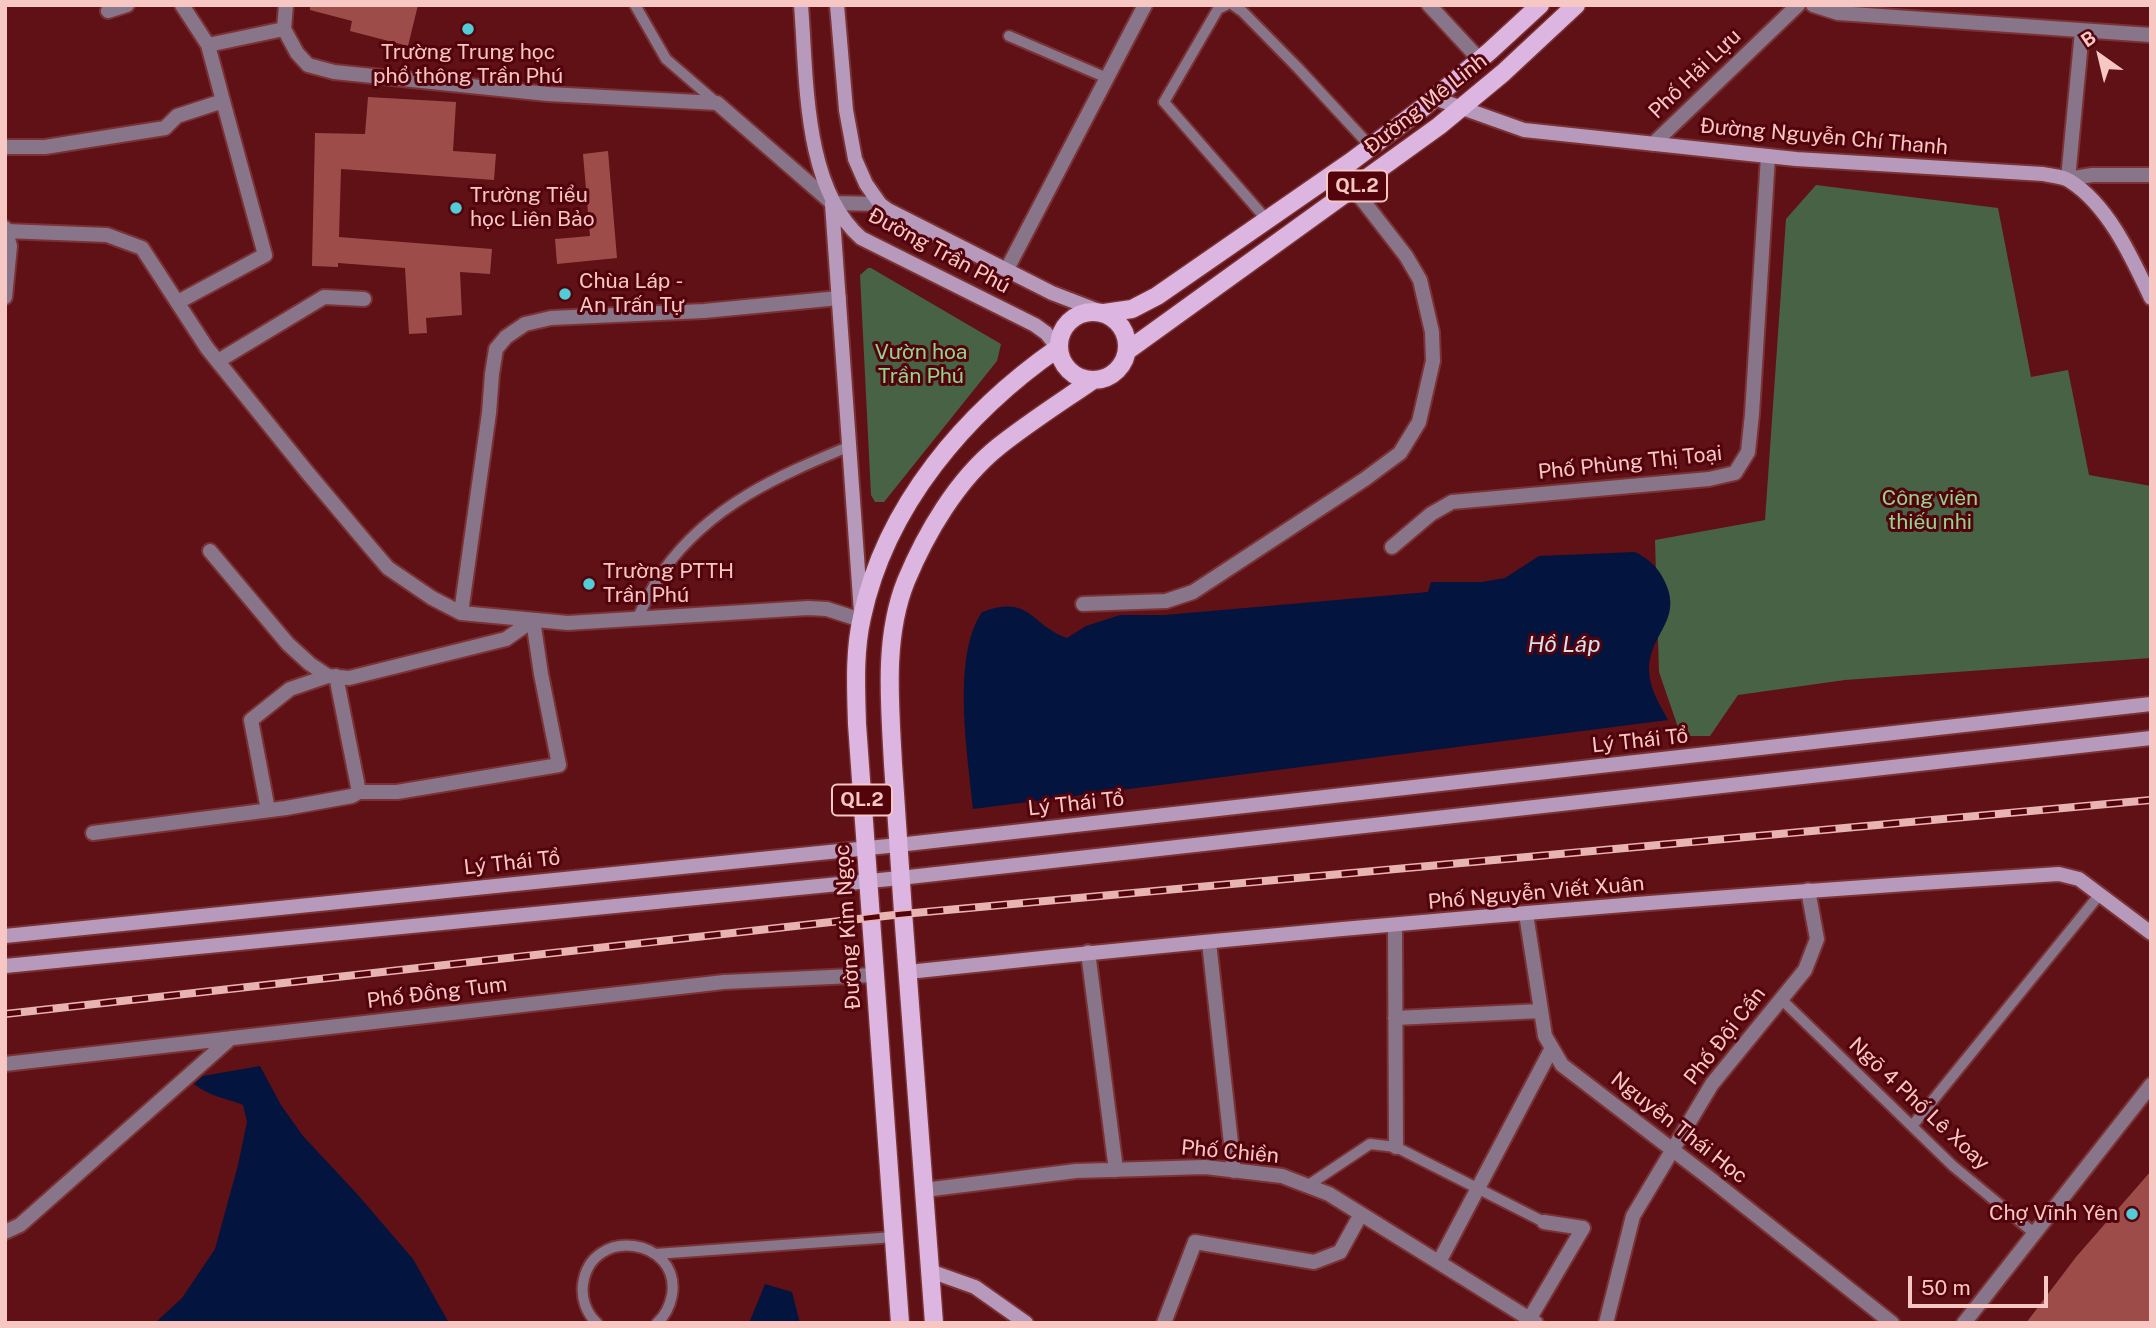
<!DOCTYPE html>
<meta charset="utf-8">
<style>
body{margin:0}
#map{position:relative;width:2156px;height:1328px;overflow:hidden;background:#5f1116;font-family:"Public Sans",sans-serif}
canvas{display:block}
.frame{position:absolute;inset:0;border:7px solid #f7c7c3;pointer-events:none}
.north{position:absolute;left:2065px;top:21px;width:70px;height:70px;-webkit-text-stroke:5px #52030c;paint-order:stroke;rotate:326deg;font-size:19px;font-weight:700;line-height:28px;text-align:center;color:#f7c7c3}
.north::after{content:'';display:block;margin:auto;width:24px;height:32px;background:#f7c7c3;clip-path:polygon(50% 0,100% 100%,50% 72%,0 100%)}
.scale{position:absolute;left:1908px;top:1276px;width:140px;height:32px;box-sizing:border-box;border:4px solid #f7c7c3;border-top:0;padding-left:9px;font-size:21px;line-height:24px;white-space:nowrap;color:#f7c7c3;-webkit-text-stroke:5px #52030c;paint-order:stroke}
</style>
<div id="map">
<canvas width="2156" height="1328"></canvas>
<div class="frame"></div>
<div class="north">B</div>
<div class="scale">50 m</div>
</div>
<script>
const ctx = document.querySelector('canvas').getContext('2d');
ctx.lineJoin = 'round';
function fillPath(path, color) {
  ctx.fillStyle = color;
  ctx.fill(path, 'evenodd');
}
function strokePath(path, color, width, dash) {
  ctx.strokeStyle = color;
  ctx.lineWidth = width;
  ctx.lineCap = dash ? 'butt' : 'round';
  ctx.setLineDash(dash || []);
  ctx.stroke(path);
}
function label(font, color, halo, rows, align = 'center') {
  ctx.font = font + ' "Public Sans",sans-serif';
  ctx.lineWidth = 6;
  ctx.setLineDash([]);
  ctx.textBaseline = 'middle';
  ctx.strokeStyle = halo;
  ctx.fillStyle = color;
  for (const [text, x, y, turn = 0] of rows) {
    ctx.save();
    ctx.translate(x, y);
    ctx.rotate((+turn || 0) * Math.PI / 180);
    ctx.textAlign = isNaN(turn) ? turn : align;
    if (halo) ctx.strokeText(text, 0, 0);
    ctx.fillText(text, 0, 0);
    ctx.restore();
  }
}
const green = new Path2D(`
 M 1816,185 L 1998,208 L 2031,377 L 2068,370 L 2089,475 L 2151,486 L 2151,658 L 1845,680 L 1738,695 L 1710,736 L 1681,736 L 1659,672 L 1655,540 L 1765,520 L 1786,219 Z
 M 868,268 L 871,268 L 1001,344 L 997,361 L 884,502 L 875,502 L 871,495 L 860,275 Z`);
const water = new Path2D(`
 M 1635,552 C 1648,558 1659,568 1665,582 C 1683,620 1650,633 1649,669 C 1649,688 1659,703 1668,720 L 973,809 C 968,755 951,658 982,612 C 1031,594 1030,625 1067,638 L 1086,626 L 1120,615 L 1165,615 L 1428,592 L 1431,582 L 1482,582 L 1505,578 L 1539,556 Z
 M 260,1066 L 281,1105 L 303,1136 L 358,1195 L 413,1259 L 449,1323 L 155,1323 L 182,1298 L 215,1249 L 238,1165 L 247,1122 L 243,1105 C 226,1098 208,1096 194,1084 L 203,1076 Z
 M 765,1284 L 792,1292 L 800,1323 L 749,1323 Z`);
const building = new Path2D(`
 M 310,5 L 418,5 L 408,46 L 350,31 L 352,21 L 310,10 Z
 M 368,97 L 456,102 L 453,151 L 496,154 L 494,180 L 341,169 L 339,237 L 492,249 L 490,274 L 460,272 L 462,315 L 426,318 L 427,333 L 409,334 L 405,268 L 338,263 L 338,267 L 312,266 L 315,133 L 365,134 Z
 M 608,151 L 617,258 L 557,264 L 555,239 L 590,236 L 583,154 Z
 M 2151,1171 L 2151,1323 L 2026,1323 L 2076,1257 Z`);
const lane = new Path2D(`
 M 635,5 L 666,59 L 717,103
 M 1226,5 L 1218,9 L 1164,102 L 1267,220
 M 1233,5 L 1243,12 L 1298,68 L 1371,147
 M 1009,36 L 1107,78
 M 637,619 C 645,603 653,585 663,571 C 710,505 778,476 850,446
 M 1781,999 L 1953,1166 L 2034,1233
 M 1912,1126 L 2100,894
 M 1307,1186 L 1370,1144 L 1396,1147 L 1544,1222
 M 655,1254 L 894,1237
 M 597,1323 C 586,1313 581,1298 583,1284 C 591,1225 681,1238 672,1295 C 670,1306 666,1315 657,1323`);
const street = new Path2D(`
 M 182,5 L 208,45
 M 286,5 L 284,29 L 297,53 L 308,65 L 334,72 L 548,94 L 717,103 L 832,203 L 880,204
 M 1429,5 L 1480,60
 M 1813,5 L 1838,13 L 2151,35
 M 108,11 L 127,5
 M 2082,31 L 2068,179 L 2092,175 L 2151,175
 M 1653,144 L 1798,5
 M 5,147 L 45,147 L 165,128 L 177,116 L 223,101 L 208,45 L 284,29
 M 5,228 L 10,246 L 5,297
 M 6,231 L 107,235 L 142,248 L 207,348 L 307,472 L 370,547 L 388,568 L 432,598 L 461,613 L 568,623 L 808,608 L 827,609 L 861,620
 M 1006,271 L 1145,5
 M 178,302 L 265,255 L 223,101
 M 218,361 L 324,297 L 364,299
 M 1392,547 L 1431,514 L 1452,502 L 1709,479 L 1735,473 L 1748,452 L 1752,414 L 1768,156
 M 210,551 L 288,644 L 310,664 L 328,676 L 349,678 L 506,639 L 533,620 L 541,674 L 559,765 L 397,792 L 359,792 L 336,676
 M 1083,604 L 1166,601 L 1193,592 L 1365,479 L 1400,453 L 1419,422 L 1433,361 L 1432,332 L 1420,280 L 1406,256 L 1354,189
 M 461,613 L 489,413 L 492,374 L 496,349 L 506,337 L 525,324 L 551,318 L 704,311 L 839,298
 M 268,810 L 251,720 L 290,689 L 328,676
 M 93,833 L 286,808 L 352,796 L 359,792
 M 1526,914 L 1545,1036 L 1562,1065 L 1708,1177 L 1892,1323
 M 1395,926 L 1396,1147
 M 1209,942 L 1234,1171
 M 1088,952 L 1116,1170
 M 1395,1018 L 1541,1011
 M 5,1064 L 724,982 L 874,975
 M 924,1190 L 1076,1171 L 1205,1167 L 1282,1176 L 1329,1194 L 1536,1323
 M 5,1232 L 20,1225 L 231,1038
 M 1439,1262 L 1552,1048
 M 1164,1323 L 1195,1242 L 1314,1262 L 1340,1252 L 1361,1214
 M 1527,1323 L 1583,1228 L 1544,1222
 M 1606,1323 L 1633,1216 L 1712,1084 L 1805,970 L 1817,939 L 1808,890
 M 1964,1323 L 2151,1085`);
const secondary = new Path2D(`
 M 801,5 C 807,78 803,187 861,238 L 1035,325 L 1046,333 L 1058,348
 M 837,5 L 846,110 L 855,159 L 866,184 L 880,204 L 888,210 L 1052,293 L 1104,313
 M 1434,98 L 1524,130 L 1796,159 L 2043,174 C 2051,176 2063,176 2070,181 C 2109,206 2132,258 2151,298
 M 832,204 L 861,613
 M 5,936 L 898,845 L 2151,704
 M 5,966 L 900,878 L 2151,738
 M 908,972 C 1291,931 1675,898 2059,874 L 2079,879 L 2151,933
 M 930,1271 L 975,1287 L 1026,1323`);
const primary = new Path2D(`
 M1059 346a34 34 0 1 1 68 0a34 34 0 1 1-68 0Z
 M 1104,313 L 1132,309 L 1157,296 L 1352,161 L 1425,106 L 1490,51 L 1540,5
 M 1127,351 L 1439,126 L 1503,73 L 1576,5
 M 900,1323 L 857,724 C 856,688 854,652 862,617 C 886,505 966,412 1058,348
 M 934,1323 C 924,1186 913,1049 903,912 C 900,863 896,813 893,764 C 890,704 883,638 906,581 C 926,533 957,480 998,447 C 1028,423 1061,402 1093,380`);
const rail = new Path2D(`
 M 5,1014 L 903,914 L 2151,800`);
const markers = [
 [468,29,7,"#52ccd6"],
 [456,208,7,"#52ccd6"],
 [565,294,7,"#52ccd6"],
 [589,584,7,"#52ccd6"],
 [2132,1214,7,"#52ccd6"]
];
const shields = [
 [1357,186,60],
 [862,800,60]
];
const shieldNames = [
 ["QL.2",1357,186],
 ["QL.2",862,800]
];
const poiNames = [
 ["Trường Trung học",468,53,"center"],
 ["phổ thông Trần Phú",468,77,"center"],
 ["Trường Tiểu",470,196],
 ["học Liên Bảo",470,220],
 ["Chùa Láp -",579,282],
 ["An Trấn Tự",579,306],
 ["Trường PTTH",603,572],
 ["Trần Phú",603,596],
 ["Chợ Vĩnh Yên",2118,1214,"right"]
];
const streetNames = [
 ["Phố Hải Lựu",1695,74,-44],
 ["Đường Mê Linh",1426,104,-38],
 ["Đường Nguyễn Chí Thanh",1824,137,5],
 ["Đường Trần Phú",939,251,28],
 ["Phố Phùng Thị Toại",1630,463,-6],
 ["Lý Thái Tổ",1640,741,-6],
 ["Lý Thái Tổ",1076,804,-6],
 ["Lý Thái Tổ",512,863,-6],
 ["Phố Nguyễn Viết Xuân",1536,893,-5],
 ["Đường Kim Ngọc",848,927,-94],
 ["Phố Đồng Tum",437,993,-7],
 ["Phố Đội Cấn",1725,1036,-52],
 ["Ngõ 4 Phố Lê Xoay",1919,1104,43],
 ["Nguyễn Thái Học",1679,1128,38],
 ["Phố Chiền",1230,1152,5]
];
const parkNames = [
 ["Vườn hoa",921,353],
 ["Trần Phú",921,377],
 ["Công viên",1930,499],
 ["thiếu nhi",1930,523]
];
const waterNames = [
 ["Hồ Láp",1564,645]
];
fillPath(green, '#486246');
fillPath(water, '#03143f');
fillPath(building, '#9e4c4a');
strokePath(lane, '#7a3235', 14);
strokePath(street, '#7a3235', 18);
strokePath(secondary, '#7a3235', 18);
strokePath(primary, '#7a3235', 21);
strokePath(lane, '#88758a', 10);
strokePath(street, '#88758a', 14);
strokePath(secondary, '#b799bb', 14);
strokePath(primary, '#dcb5e1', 18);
strokePath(rail, '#e8b4b1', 8);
strokePath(rail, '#52030c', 5, [16]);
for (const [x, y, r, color] of markers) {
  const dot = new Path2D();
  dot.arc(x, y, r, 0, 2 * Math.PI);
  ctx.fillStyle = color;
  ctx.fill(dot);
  strokePath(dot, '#52030c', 2.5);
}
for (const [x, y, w] of shields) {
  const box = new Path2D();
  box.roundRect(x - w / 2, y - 15.5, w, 31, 5);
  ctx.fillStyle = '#52030c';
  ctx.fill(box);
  strokePath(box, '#f7c7c3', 2);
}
label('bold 19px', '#f7c7c3', null, shieldNames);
label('21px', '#f7c7c3', '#52030c', poiNames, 'left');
label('21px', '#f7c7c3', '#52030c', streetNames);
label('21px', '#93d48f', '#52030c', parkNames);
label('italic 23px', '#d7e0ef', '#52030c', waterNames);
</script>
